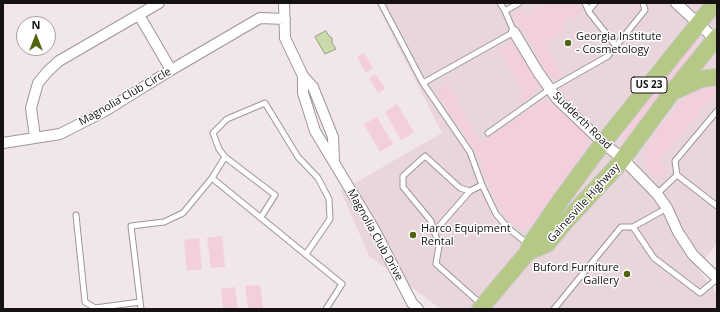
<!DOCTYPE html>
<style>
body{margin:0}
#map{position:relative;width:720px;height:312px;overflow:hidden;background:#f1e6ea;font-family:"Open Sans",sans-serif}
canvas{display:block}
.frame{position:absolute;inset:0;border:4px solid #161213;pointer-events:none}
.north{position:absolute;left:16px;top:16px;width:40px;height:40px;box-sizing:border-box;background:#fff;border:1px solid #a2a0a1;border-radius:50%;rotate:0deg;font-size:11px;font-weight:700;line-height:16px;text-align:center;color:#161213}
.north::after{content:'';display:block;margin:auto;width:14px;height:18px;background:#506410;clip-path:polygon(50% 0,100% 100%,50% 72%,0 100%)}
</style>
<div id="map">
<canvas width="720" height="312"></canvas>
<div class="frame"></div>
<div class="north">N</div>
</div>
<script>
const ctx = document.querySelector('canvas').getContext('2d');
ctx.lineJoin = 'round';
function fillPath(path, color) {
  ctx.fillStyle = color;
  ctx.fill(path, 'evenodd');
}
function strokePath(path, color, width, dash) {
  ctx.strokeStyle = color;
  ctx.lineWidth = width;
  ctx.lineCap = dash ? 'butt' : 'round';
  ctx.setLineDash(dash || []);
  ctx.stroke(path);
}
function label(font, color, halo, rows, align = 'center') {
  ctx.font = font + ' "Open Sans",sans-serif';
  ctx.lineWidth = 3;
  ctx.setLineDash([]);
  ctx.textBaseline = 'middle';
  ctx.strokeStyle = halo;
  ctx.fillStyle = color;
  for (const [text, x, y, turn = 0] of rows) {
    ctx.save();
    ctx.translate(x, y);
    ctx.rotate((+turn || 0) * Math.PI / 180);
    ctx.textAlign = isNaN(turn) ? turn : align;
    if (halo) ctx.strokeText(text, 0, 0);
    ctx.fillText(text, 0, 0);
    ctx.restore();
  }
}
const built = new Path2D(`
 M 376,3 L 717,3 L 717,243 L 698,269 L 717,293 L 717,309 L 441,309 L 369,256 L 341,191 L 442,133 Z`);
const green = new Path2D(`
 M 547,3 L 579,3 L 582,11 L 581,14 L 562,23 L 565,31 L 545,43 L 562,74 L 558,78 L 552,77 L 547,74 L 517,18 L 517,14 L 520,10 L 522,10 L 525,15 Z
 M 694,41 L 696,42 L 691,55 L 666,86 L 656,107 L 628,140 L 622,139 L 621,134 Z
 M 511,43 L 515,44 L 517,46 L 538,82 C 538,92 529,96 522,102 L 520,102 L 520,99 L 524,94 L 500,51 L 495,56 L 494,55 L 495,52 Z
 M 364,53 L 373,68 L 366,73 L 357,57 Z
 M 376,74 L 385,89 L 378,93 L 369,78 Z
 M 717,79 L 717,91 L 659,161 L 664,166 L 667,175 L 663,179 C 656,179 651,177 648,171 C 636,152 663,123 675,109 C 681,103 686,96 692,91 C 697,85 709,82 717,79 Z
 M 452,82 L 453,83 L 449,88 L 480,143 L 541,102 L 547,100 L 552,102 L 585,133 L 588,142 L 585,150 L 534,223 C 506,249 484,166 475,150 C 465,131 451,114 438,97 L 439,90 Z
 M 397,104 L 414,132 L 401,140 L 385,112 Z
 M 377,117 L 393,144 L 380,152 L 364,124 Z
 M 222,236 L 225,267 L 211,268 L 207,238 Z
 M 199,238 L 202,269 L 187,271 L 184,240 Z
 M 260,285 L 263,309 L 248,309 L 245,286 Z
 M 235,287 L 238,309 L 223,309 L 221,289 Z`);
const water = new Path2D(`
 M 326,31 L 329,36 L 332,38 L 332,43 L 336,49 L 325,54 L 315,37 Z`);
const lane = new Path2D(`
 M 381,3 L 423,83
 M 500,3 L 505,11
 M 519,3 L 505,11 L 514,32 L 423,83 L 470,152 L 482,185 L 496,214 L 508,228 L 528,244
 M 585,3 L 589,12 L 616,46
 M 589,10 L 595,3
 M 488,133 L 550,89 L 608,56 L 645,10 L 643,3
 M 225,157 L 275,195 L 261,217
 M 677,175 L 717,206
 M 657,194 L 677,175 L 675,161 L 717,111
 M 76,215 L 85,302 L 95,308 L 140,302
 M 633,227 L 654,258 L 700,293 L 717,279
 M 434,232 L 470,191
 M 306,254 L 330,219 L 329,199 L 318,178 L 298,157 L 265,103 L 227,119 L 213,133 L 219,149 L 225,157 L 212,178 L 342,284 L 326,309
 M 482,305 L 436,264 L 439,246 L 431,221 L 403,187 L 403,176 L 425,156 L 460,188 L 470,191 L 482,185
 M 141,309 L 131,226 L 164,222 L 183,213 L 212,178
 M 554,309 L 621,227 L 633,227 L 667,208`);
const street = new Path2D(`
 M 284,3 L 285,38 L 303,76 L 313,87 L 333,137 L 334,161
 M 676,3 L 715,39
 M 139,15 L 171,70
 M 514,32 L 538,72 L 557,99 L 603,143 L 623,159 L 657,194 L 667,208 L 678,232 L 693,255 L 717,278
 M 303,76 L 303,93 L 315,131 L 374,229 L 412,303 L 418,309
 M 35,137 L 31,108 L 38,83 L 48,71 L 59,61 L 159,3
 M 3,143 L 60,134 L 105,111 L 171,70 L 260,18 L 285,19`);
const primary = new Path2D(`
 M 677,90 L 701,79 L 717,77
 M 528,252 L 530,245 L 560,201 L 599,148 L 715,3
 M 480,309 L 528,252 L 547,244 L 566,221 L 619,164 L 673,91 L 717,37`);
const markers = [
 [568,43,4,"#506410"],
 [413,235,4,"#506410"],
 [627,274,4,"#506410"]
];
const shields = [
 [649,85,36]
];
const shieldNames = [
 ["US 23",649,85]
];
const poiNames = [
 ["Georgia Institute",576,37],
 ["- Cosmetology",576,50],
 ["Harco Equipment",421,229],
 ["Rental",421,242],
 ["Buford Furniture",619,268,"right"],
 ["Gallery",619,281,"right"]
];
const streetNames = [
 ["Magnolia Club Circle",125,97,-30],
 ["Sudderth Road",582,121,44],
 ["Gainesville Highway",584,203,-48],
 ["Magnolia Club Drive",375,235,61]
];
fillPath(built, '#e8d6db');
fillPath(green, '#f2cfdb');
fillPath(water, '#cadaab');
strokePath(water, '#949e7d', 1);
strokePath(lane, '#9f9598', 7);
strokePath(street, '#9f9598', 12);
strokePath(primary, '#c7c6c6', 18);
strokePath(lane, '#fff', 5);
strokePath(street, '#fff', 10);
strokePath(primary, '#b6c886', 16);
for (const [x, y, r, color] of markers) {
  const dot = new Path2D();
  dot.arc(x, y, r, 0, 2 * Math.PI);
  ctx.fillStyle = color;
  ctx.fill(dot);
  strokePath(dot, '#fff', 1.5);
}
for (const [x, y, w] of shields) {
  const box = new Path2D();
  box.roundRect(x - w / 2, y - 8, w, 16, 3);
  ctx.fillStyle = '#fff';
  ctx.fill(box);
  strokePath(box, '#161213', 1);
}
label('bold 10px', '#161213', null, shieldNames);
label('11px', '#161213', '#fff', poiNames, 'left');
label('11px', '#161213', '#fff', streetNames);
</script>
